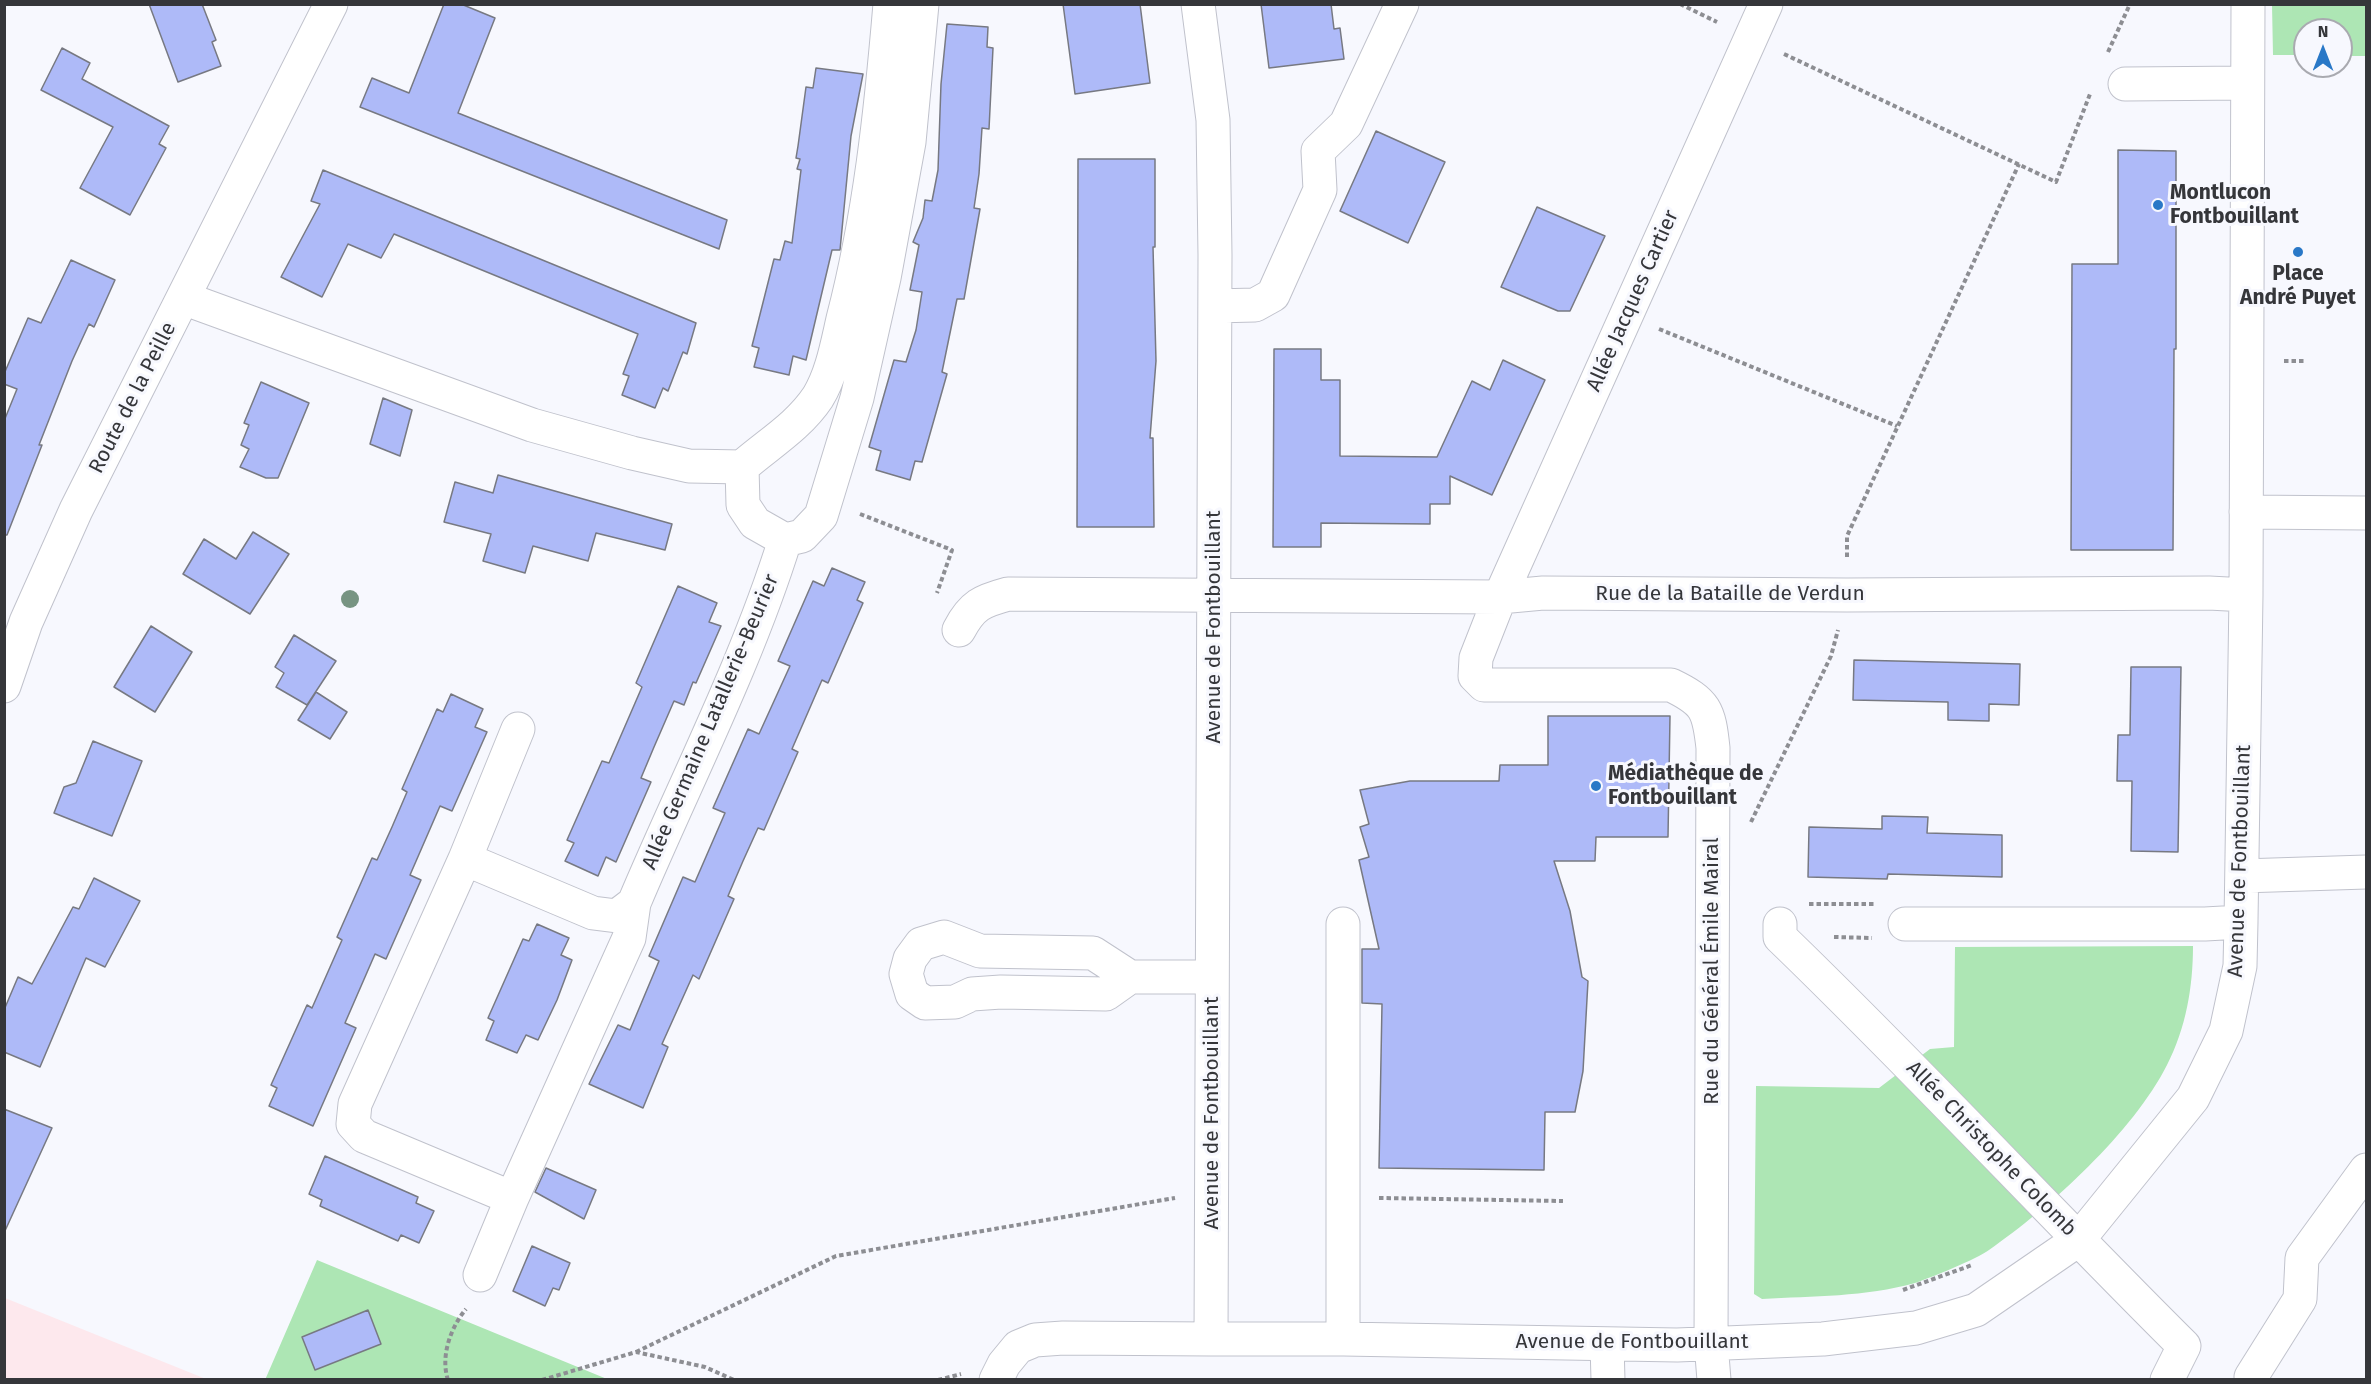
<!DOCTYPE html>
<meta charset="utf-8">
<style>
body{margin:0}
#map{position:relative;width:2371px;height:1384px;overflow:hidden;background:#f7f8fe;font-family:"Fira Sans",sans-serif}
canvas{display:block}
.frame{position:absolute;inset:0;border:6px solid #35363a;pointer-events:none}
.north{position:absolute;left:2293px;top:18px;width:60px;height:60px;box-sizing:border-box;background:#f7f8fe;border:2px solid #a9aab0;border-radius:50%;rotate:0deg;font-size:16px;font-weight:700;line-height:24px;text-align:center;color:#35363a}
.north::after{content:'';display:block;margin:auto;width:21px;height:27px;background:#2978c7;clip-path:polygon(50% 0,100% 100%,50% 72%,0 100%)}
</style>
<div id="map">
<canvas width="2371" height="1384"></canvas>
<div class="frame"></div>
<div class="north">N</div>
</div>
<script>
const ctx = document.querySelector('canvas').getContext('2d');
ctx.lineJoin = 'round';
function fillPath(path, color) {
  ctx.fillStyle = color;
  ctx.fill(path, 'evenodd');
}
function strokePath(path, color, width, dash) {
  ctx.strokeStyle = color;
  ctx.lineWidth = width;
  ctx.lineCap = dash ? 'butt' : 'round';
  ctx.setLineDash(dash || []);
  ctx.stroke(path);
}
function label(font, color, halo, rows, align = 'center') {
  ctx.font = font + ' "Fira Sans",sans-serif';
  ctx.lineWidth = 6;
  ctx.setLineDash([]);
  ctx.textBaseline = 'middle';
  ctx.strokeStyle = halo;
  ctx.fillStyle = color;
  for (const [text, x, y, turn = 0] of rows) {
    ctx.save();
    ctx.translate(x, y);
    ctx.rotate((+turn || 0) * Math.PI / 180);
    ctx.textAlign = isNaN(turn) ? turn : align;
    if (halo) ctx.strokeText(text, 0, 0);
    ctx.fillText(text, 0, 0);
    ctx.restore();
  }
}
const commercial = new Path2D(`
 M 5,1298 L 206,1379 L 5,1379 Z`);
const green = new Path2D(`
 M 2272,5 L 2366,5 L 2366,56 L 2341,56 L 2341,30 L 2305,30 L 2305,55 L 2273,55 Z
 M 2193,946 C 2193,987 2186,1028 2167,1065 C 2133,1132 2051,1207 1989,1250 C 1977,1259 1930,1278 1915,1283 C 1865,1297 1813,1296 1762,1299 L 1754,1294 L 1756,1086 L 1879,1088 L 1930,1049 L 1954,1047 L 1955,947 Z
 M 317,1260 L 607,1379 L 265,1380 Z`);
const building = new Path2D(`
 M 149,4 L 202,4 L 216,40 L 212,42 L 221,66 L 178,82 Z
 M 444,4 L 461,4 L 495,18 L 458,113 L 727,220 L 719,249 L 360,107 L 372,78 L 409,93 Z
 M 1063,4 L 1140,4 L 1150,83 L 1075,94 Z
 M 1261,4 L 1331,4 L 1334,29 L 1340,28 L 1344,59 L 1269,68 Z
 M 947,24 L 988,27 L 987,47 L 993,48 L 989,129 L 982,128 L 979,174 L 974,208 L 980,209 L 964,299 L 957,299 L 942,372 L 947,374 L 922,462 L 915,461 L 910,480 L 876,470 L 881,451 L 869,447 L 894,360 L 906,362 L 916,330 L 922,292 L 910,290 L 919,245 L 913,242 L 923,218 L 925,200 L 932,201 L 938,170 L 941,84 Z
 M 62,48 L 90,63 L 82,79 L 169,126 L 159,144 L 166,148 L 130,215 L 80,188 L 113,127 L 41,90 Z
 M 816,68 L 863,74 L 851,136 L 840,250 L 832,250 L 806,360 L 793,356 L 789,375 L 754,367 L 759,348 L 752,346 L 774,259 L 780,260 L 785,241 L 792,243 L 801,170 L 797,169 L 800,159 L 796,158 L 798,146 L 806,87 L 813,88 Z
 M 1376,131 L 1445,162 L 1408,243 L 1340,211 Z
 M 2118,150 L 2176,151 L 2176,349 L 2174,349 L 2173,550 L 2071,550 L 2072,264 L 2118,264 Z
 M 1078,159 L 1155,159 L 1155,247 L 1153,247 L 1156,361 L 1150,438 L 1153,438 L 1154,527 L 1077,527 Z
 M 323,170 L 696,323 L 687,354 L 683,352 L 668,391 L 663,388 L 655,408 L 622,395 L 629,376 L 623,374 L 638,334 L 394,234 L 381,258 L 348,244 L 322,297 L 281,277 L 320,204 L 311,201 Z
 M 1537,207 L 1605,236 L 1570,311 L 1558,311 L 1501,287 Z
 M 71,260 L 115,280 L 94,327 L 89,324 L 72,361 L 39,445 L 42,445 L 7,535 L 4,535 L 4,421 L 17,389 L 4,384 L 4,374 L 28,318 L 41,323 Z
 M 1274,349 L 1321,349 L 1321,380 L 1340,380 L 1340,456 L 1437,457 L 1472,381 L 1490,390 L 1503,360 L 1545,380 L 1492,495 L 1450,476 L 1450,504 L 1430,504 L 1430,524 L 1321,523 L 1321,547 L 1273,547 Z
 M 261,382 L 309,403 L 278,478 L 266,478 L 240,467 L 249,449 L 241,445 L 249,425 L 244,423 Z
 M 383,398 L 412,410 L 400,456 L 370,444 Z
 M 498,475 L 672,524 L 665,550 L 596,533 L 588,561 L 533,546 L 525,573 L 483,561 L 491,534 L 444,522 L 455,482 L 493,493 Z
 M 253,532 L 289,554 L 250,614 L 183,574 L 204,539 L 236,559 Z
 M 832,568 L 865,582 L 857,600 L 863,603 L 828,683 L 822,680 L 792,749 L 798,752 L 764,830 L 758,828 L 743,861 L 728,896 L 734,899 L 699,979 L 693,975 L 662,1044 L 668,1047 L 643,1108 L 589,1084 L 618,1025 L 630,1030 L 659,961 L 649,956 L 683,877 L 695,882 L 725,813 L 713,808 L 748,729 L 759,734 L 790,666 L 778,661 L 813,581 L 824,586 Z
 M 678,586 L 717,603 L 709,622 L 721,626 L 696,683 L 693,682 L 684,705 L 674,701 L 654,747 L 641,778 L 651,782 L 616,862 L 606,857 L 598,876 L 565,861 L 574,843 L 567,840 L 602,761 L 609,763 L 642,687 L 636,683 Z
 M 151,626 L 192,652 L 155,712 L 114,687 Z
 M 294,635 L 336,661 L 307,705 L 276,687 L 284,673 L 275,667 Z
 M 1854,660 L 2020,664 L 2019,705 L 1989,704 L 1989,721 L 1948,720 L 1948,702 L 1853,700 Z
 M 2131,667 L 2181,667 L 2178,852 L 2131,851 L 2132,781 L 2117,781 L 2118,735 L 2130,735 Z
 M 316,692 L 347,712 L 330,739 L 298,720 Z
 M 451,694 L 483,709 L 475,727 L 487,732 L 452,811 L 440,806 L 410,875 L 421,880 L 386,959 L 375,954 L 345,1023 L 356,1028 L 313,1126 L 269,1106 L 277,1088 L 271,1085 L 307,1005 L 312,1008 L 342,940 L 337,937 L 372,858 L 377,860 L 392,827 L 407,792 L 402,789 L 437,709 L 443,712 Z
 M 1548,716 L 1670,716 L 1668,837 L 1596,837 L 1595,861 L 1554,861 L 1570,911 L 1582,977 L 1588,981 L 1583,1071 L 1575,1112 L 1545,1112 L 1544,1170 L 1379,1168 L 1382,1004 L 1362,1003 L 1362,949 L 1379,949 L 1359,860 L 1369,857 L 1360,827 L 1369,824 L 1360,790 L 1410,781 L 1499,781 L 1500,765 L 1548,765 Z
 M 93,741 L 142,761 L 112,836 L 54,813 L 64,787 L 76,783 Z
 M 1882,816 L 1928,817 L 1927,833 L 2002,835 L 2002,877 L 1888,874 L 1887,879 L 1808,877 L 1809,827 L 1882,829 Z
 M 94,878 L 140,901 L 105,967 L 86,958 L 40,1067 L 4,1052 L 4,1010 L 18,977 L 32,984 L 73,907 L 79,909 Z
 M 537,924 L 569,938 L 561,955 L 572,960 L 557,1000 L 538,1040 L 526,1035 L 517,1053 L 486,1040 L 494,1021 L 488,1018 L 523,939 L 529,941 Z
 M 4,1109 L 52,1128 L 4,1233 Z
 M 325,1156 L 418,1197 L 416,1203 L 434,1211 L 419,1243 L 401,1235 L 398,1241 L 320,1206 L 322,1200 L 309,1194 Z
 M 546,1168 L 596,1190 L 584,1219 L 535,1192 Z
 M 532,1246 L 570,1263 L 559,1290 L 553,1288 L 545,1306 L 513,1291 Z
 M 368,1310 L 381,1344 L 315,1370 L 302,1337 Z`);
const path = new Path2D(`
 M 1680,4 L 1717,22
 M 2108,52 L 2130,4
 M 1784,54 L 2056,182 L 2090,94
 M 1659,329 L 1897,426
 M 2284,361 L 2304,361
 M 860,514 L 952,550 L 937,593
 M 1847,557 L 1847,536 L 2019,164
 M 1751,822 L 1831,656 L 1838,630
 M 1809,904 L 1876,904
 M 1834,937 L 1872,938
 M 1379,1198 L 1563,1201
 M 1903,1290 L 1972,1265
 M 636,1352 L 836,1256 L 1175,1198
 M 448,1380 C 440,1356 451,1327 466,1309
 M 542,1380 L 636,1352 L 705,1367 L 734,1380
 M 938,1380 L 961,1374`);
const minor = new Path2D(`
 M 890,4 C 881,111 870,215 843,319 C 837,345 832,374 818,397 C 798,427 768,444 742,467 L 743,505 L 755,523 L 785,540 L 802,536 L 821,516 L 857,398 L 884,278 L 909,142 L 922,4
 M 1198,4 L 1213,120 L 1215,255 L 1211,1339 L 1343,1339 L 1677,1345 L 1823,1339 L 1916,1328 L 1976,1310 L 2078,1240 L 2193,1098 L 2226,1031 L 2240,966 L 2241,922 L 2246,595 L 2248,4
 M 2125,84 L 2247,83
 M 183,298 L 532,425 L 632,453 L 689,466 L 742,467
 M 1215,306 L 1255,305 L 1273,295 L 1320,190 L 1318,151 L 1346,124 L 1402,4
 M 2246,512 L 2366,513
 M 959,630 C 972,605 982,601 1008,594 L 1500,597 L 1543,593 L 1847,595 L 2209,593 L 2246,595
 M 4,686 L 26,622 L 76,510 L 331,4
 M 465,859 L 518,729
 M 2242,876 L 2366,872
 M 634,903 L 617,916 L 593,913 L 465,859 L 355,1104 L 353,1124 L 364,1136 L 512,1198 L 629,938 L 634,903 C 685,782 746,665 785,540
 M 1343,924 L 1343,1339
 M 1780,924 L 1780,937 C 1918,1070 2048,1211 2184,1346 L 2167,1380
 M 1905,924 L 2205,924 L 2241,922
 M 1130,977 L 1106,994 L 1001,992 L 972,994 L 955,1002 L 925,1003 L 912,994 L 906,974 L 910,959 L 921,944 L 944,937 L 980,951 L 1093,953 L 1130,977 L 1212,977
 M 480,1275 L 512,1198
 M 1607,1344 L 1608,1380
 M 2251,1377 L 2300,1299 L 2302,1258 L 2366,1170
 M 996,1380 L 1004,1364 L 1018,1347 L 1035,1340 L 1063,1338 L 1211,1339
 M 1714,1380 L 1711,1343 L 1713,748 C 1709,710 1706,702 1671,685 L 1484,685 L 1475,676 L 1476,658 L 1500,597 L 1766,4`);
const trees = [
 [350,599]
];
const markers = [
 [2158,205,6,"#2978c7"],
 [2298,252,6,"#2978c7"],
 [1596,786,6,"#2978c7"]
];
const poiNames = [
 ["Montlucon",2170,193],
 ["Fontbouillant",2170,217],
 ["Place",2298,274,"center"],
 ["André Puyet",2298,298,"center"],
 ["Médiathèque de",1608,774],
 ["Fontbouillant",1608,798]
];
const streetNames = [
 ["Allée Jacques Cartier",1633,301,-66],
 ["Route de la Peille",133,398,-63],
 ["Rue de la Bataille de Verdun",1730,594],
 ["Avenue de Fontbouillant",1214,627,-90],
 ["Allée Germaine Latallerie-Beurier",711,722,-67],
 ["Avenue de Fontbouillant",2240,861,-88],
 ["Rue du Général Émile Mairal",1712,971,-90],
 ["Avenue de Fontbouillant",1212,1113,-90],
 ["Allée Christophe Colomb",1991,1149,46],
 ["Avenue de Fontbouillant",1632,1342]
];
fillPath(commercial, '#fde8ed');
fillPath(green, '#ade6b4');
fillPath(building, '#aebaf8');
strokePath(building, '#777982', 1.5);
strokePath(minor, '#c0c2cc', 35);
strokePath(path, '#8d8e93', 4, [4.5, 3]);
strokePath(minor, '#fff', 33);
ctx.fillStyle = '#779482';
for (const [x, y] of trees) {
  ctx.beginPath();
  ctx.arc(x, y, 9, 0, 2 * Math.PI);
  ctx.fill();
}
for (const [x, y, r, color] of markers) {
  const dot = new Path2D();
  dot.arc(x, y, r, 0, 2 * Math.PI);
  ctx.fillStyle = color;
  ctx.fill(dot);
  strokePath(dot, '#f7f8fe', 2);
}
label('bold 21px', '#35363a', '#f7f8fe', poiNames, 'left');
label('21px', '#35363a', '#f7f8fe', streetNames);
</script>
